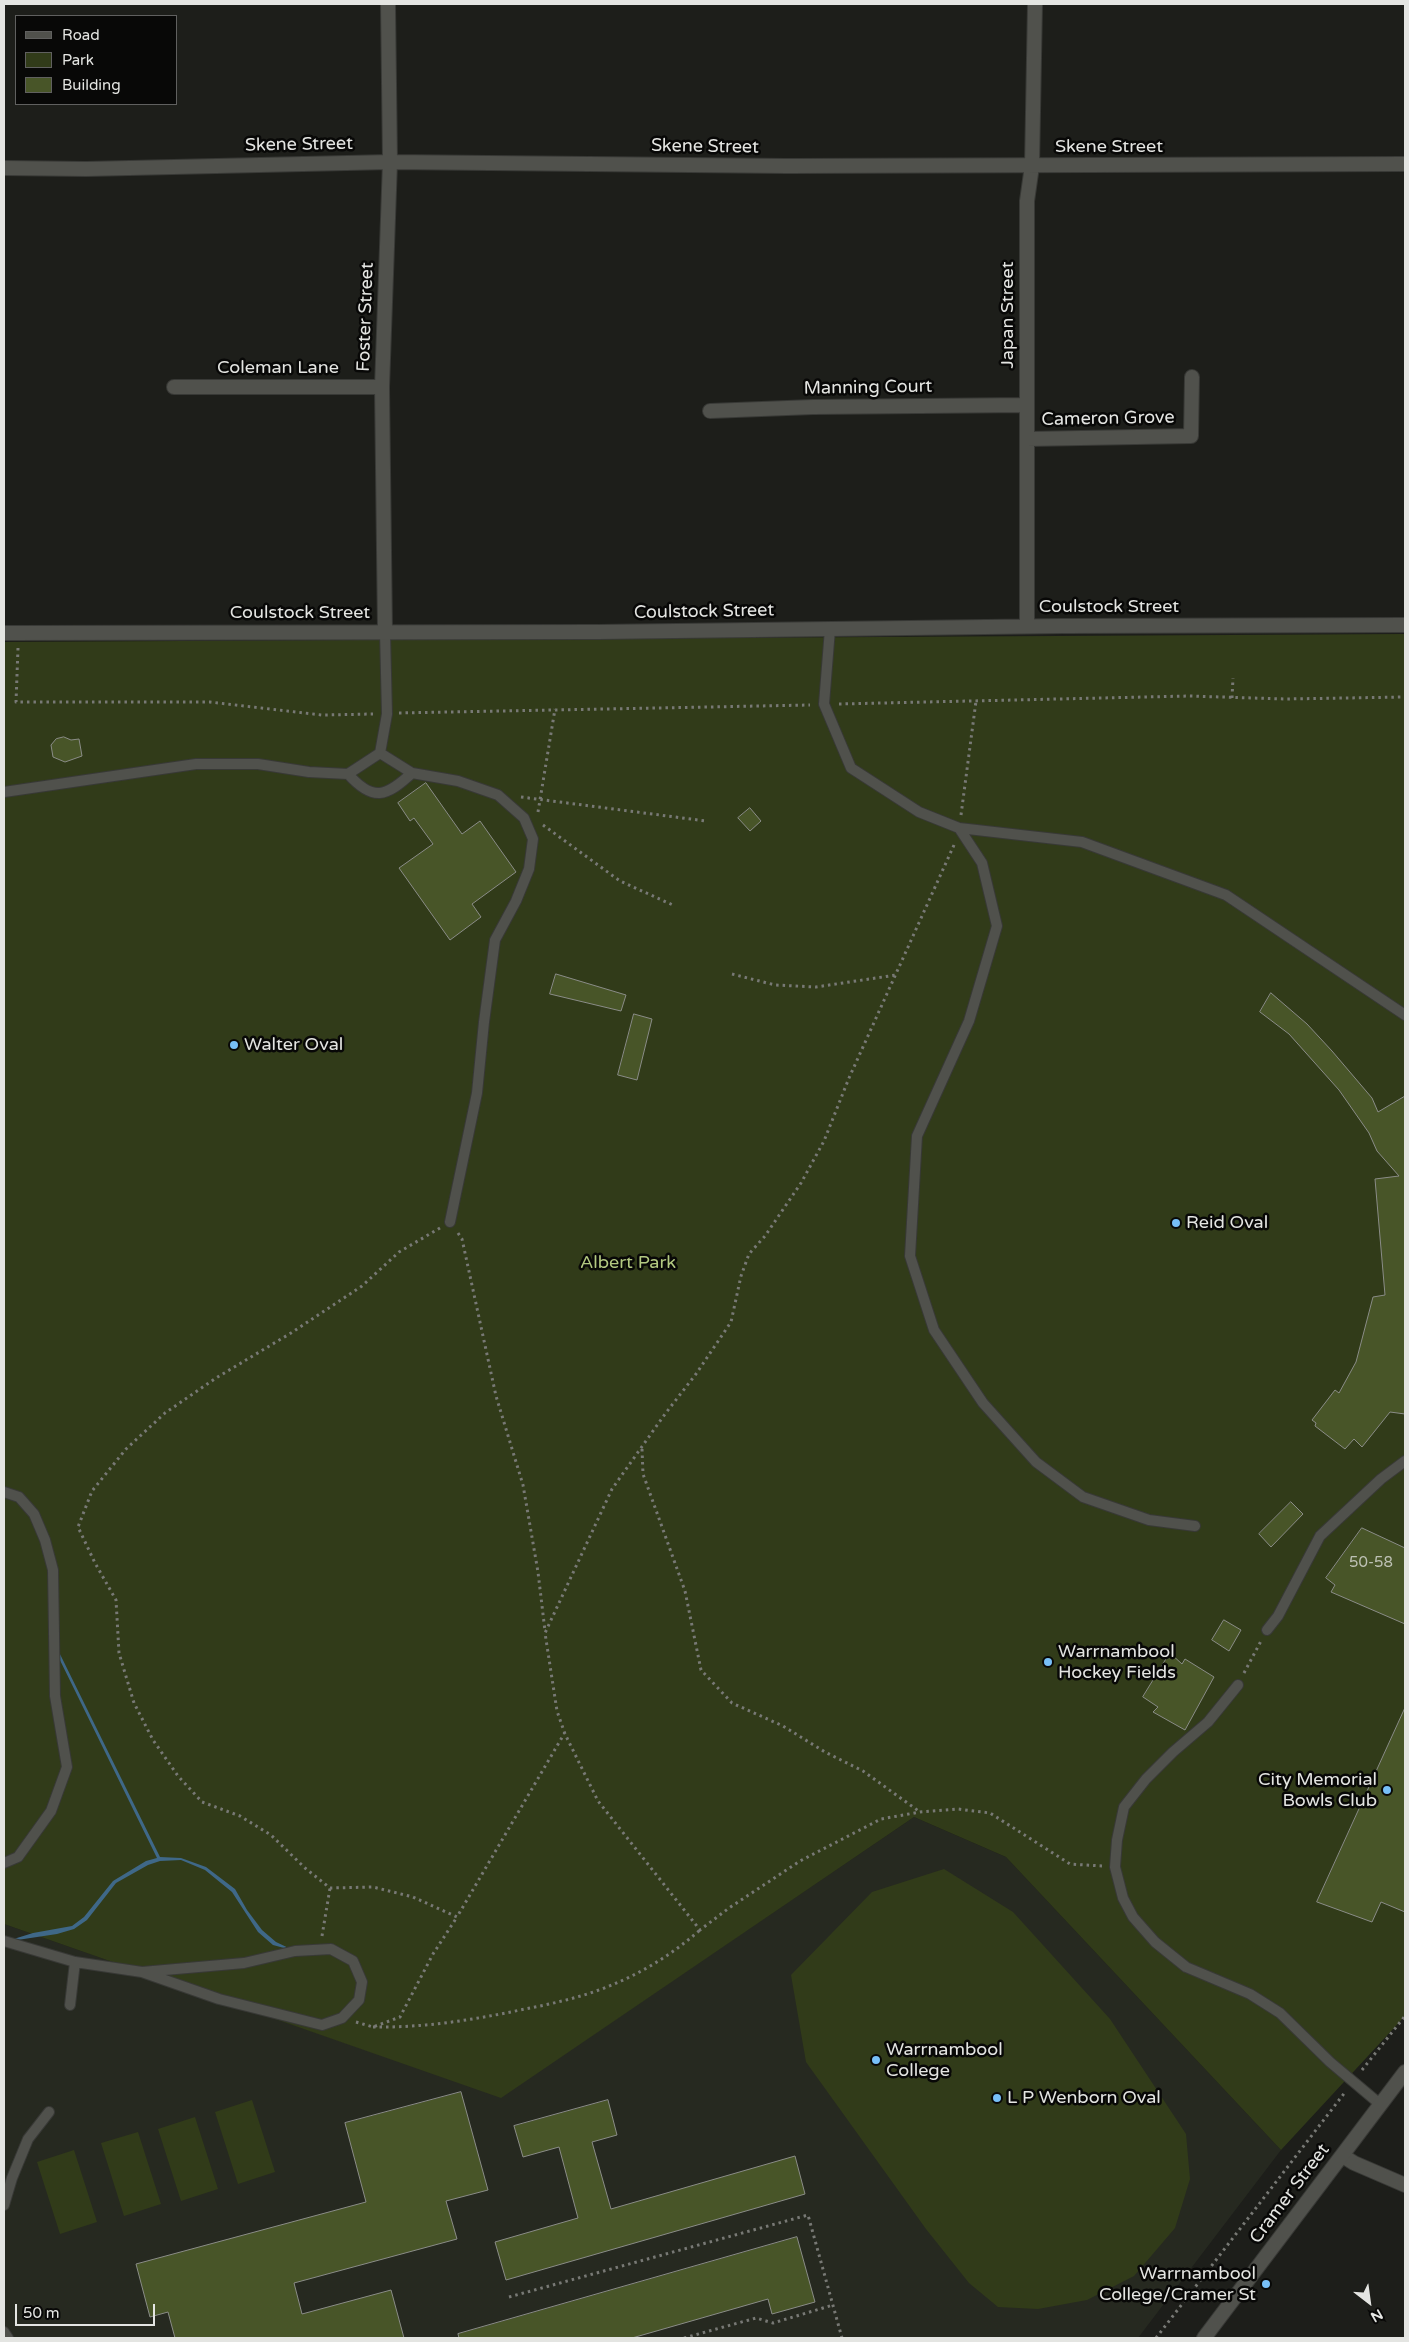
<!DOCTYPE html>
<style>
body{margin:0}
#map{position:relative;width:1409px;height:2342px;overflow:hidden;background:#1d1e1a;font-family:"Varela Round",sans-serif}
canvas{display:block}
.frame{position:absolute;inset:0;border:5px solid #e4e5e2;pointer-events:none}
.legend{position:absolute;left:15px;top:15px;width:162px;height:90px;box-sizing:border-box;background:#080807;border:1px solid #60605f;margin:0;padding:6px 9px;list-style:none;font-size:15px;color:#e4e5e2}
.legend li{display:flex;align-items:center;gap:10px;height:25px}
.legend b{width:25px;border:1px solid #60605f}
.north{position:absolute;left:1344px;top:2277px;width:50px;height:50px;-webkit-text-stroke:4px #080807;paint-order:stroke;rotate:150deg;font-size:14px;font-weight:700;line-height:20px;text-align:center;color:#e4e5e2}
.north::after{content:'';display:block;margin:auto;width:18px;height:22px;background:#e4e5e2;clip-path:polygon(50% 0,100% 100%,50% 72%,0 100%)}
.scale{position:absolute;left:15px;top:2304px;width:140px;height:22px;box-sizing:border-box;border:2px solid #e4e5e2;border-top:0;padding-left:6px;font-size:15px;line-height:18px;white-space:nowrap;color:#e4e5e2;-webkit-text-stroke:4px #080807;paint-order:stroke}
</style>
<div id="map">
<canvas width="1409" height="2342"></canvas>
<div class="frame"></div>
<ul class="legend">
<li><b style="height:6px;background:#50514c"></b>Road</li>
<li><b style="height:14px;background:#313b19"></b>Park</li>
<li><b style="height:14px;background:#485528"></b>Building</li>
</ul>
<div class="north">N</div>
<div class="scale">50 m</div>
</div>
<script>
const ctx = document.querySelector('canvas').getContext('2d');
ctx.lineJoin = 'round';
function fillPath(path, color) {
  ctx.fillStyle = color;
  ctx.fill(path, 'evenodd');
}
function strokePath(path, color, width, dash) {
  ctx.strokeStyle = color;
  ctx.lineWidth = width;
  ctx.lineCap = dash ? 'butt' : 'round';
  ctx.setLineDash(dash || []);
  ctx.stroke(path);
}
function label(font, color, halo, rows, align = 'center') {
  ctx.font = font + ' "Varela Round",sans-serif';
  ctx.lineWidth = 5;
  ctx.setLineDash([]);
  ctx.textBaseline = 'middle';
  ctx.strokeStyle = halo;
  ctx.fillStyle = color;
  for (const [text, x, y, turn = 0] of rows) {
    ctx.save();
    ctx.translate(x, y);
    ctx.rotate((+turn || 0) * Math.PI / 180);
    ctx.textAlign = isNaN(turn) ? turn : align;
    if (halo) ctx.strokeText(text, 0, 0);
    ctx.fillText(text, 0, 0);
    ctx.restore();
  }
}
const built = new Path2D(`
 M 914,1817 L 1006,1857 L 1281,2150 L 1138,2338 L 4,2338 L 4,1924 L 501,2097 Z`);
const green = new Path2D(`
 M 1405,634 L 1405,2016 L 1281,2150 L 1006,1857 L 914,1817 L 501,2098 L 4,1924 L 4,642 Z
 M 944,1869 L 1013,1912 L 1110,2019 L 1186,2134 L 1190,2179 L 1175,2228 L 1134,2276 L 1087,2300 L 1038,2309 L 998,2307 L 969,2283 L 926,2229 L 806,2062 L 791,1975 L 872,1892 Z
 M 252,2100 L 275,2172 L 238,2184 L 215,2112 Z
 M 195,2117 L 218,2189 L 181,2201 L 158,2129 Z
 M 138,2132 L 161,2204 L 124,2216 L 101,2143 Z
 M 74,2150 L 97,2222 L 60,2234 L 37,2162 Z`);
const water = new Path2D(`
 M 55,1644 L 160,1857 L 181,1858 L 206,1867 L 235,1889 L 247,1910 L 262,1930 L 276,1942 L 295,1951 L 273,1945 L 258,1932 L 232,1892 L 205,1870 L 181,1860 L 160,1861 L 148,1865 L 116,1883 L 87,1920 L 74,1929 L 57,1934 L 4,1942 L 33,1933 L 72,1926 L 84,1917 L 113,1881 L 146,1861 L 157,1858 L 55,1650 Z`);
const building = new Path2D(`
 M 64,737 L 71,740 L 79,739 L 82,756 L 65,762 L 53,757 L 51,745 L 56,739 Z
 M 426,783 L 462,834 L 480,821 L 516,872 L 472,904 L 481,917 L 450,940 L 399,868 L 433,844 L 414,818 L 410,821 L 398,803 Z
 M 750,808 L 761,821 L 750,831 L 738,818 Z
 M 556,974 L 626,995 L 621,1011 L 550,994 Z
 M 1271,993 L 1307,1024 L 1332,1051 L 1372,1098 L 1378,1112 L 1405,1096 L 1405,1414 L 1390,1412 L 1362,1447 L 1354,1439 L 1345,1449 L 1315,1426 L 1316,1423 L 1312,1420 L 1335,1390 L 1339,1393 L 1356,1362 L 1373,1297 L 1385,1295 L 1375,1179 L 1399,1176 L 1377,1151 L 1369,1133 L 1339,1090 L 1289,1034 L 1260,1012 Z
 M 634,1014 L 652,1019 L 637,1080 L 618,1075 Z
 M 1291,1502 L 1303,1514 L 1271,1547 L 1259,1534 Z
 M 1362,1528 L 1405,1548 L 1405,1624 L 1331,1592 L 1335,1585 L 1326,1578 Z
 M 1224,1620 L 1241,1630 L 1229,1651 L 1212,1640 Z
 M 1170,1653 L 1182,1664 L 1185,1659 L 1214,1677 L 1185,1730 L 1153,1712 L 1158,1707 L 1143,1697 Z
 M 1405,1708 L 1405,1912 L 1381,1902 L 1372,1922 L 1317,1902 Z
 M 461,2092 L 488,2190 L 446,2201 L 457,2239 L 294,2283 L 302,2314 L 391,2290 L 404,2338 L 175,2338 L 168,2312 L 150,2317 L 136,2264 L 366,2202 L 345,2123 Z
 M 608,2100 L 617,2135 L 592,2142 L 611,2209 L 795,2156 L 805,2194 L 506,2280 L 495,2242 L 578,2218 L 559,2147 L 523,2157 L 514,2126 Z
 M 797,2237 L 815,2302 L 772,2314 L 768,2299 L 632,2338 L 459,2338 L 458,2334 Z`);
const path = new Path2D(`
 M 18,648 L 16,702 L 210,702 L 322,715 L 373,714
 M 1232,698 L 1233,678
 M 839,704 L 1189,696 L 1285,699 L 1405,697
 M 399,713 L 810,705
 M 521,797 L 706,821
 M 538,812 L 555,709
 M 961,815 L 976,701
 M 543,825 L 620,881 L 675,906
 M 954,845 L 849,1078 L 824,1141 L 801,1183 L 765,1236 L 749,1254 L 741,1276 L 731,1322 L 696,1374 L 665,1414 L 612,1489 L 545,1633 L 557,1711 L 565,1734 L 598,1801 L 700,1930 L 729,1908 L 800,1861 L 881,1819 L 920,1812 L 958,1809 L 990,1813 L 1070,1864 L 1102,1866
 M 732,974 L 775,985 L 816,987 L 896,975
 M 440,1228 L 399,1252 L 362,1286 L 291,1333 L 216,1378 L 165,1413 L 126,1449 L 92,1491 L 78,1527 L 95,1563 L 116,1600 L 119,1653 L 134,1703 L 153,1740 L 178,1776 L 202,1802 L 240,1816 L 271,1835 L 305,1868 L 330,1888 L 373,1887 L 413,1897 L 457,1917 L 564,1734
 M 458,1233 L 462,1239 L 496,1396 L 523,1485 L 538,1572 L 545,1631
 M 642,1449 L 643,1474 L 685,1591 L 701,1670 L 732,1703 L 783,1726 L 825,1752 L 863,1771 L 920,1812
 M 1244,1673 L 1261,1641
 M 322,1936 L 330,1888
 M 356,2022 L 373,2027 L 400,2017 L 433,1954 L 457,1917
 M 373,2027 C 426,2028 478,2019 530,2008 C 561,2002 593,1994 621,1981 C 650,1968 676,1951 700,1930
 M 1362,2070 L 1405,2016
 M 509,2297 L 808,2215 L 842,2338
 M 684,2338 L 756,2318 L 773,2323 L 833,2305
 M 1156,2338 L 1346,2091`);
const service = new Path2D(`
 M 830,629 L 824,704 L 851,768 L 919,812 L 959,828 L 1082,842 L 1226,895 L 1405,1015
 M 380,753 L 412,773 L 458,781 L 498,795 L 524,818 L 533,839 L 529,869 L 516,901 L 495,940 L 484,1022 L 477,1093 L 450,1222
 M 348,774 C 373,802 386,797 412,773
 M 4,792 L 196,764 L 258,764 L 309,772 L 348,774 L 380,753 L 387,714 L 385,632
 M 959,828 L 982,863 L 997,926 L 969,1021 L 917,1136 L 910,1256 L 934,1330 L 983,1403 L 1036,1462 L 1083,1497 L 1149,1520 L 1195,1526
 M 4,1492 L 19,1497 L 34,1514 L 45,1540 L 53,1570 L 55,1696 L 67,1767 L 51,1811 L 18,1857 L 4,1863
 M 1267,1630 L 1278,1616 L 1320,1536 L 1381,1479 L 1405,1461
 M 1238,1685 L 1208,1722 L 1173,1752 L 1146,1779 L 1124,1807 L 1117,1840 L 1115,1867 L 1123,1898 L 1133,1917 L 1155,1942 L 1186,1967 L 1250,1994 L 1280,2013 L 1330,2062 L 1381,2105
 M 4,1941 L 75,1962 L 142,1972 L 219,1999 L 322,2025 L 342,2018 L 359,2000 L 362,1982 L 353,1961 L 331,1949 L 295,1951 L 244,1963 L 142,1972
 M 70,2005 L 75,1962
 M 4,2205 L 12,2178 L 28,2139 L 49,2112
 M 4,2332 L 8,2338`);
const minor = new Path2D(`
 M 4,168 L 86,169 L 390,162 L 787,166 L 1405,164
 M 174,387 L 382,387
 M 710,411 L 813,407 L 1027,405
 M 1027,439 L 1191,436 L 1192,377
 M 1027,626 L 1027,201 L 1032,166 L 1035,4
 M 385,632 L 382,387 L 390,162 L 388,4
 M 4,633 L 598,632 L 1063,626 L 1405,625
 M 1343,2156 L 1354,2163 L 1405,2185`);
const tertiary = new Path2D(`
 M 1204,2338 L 1405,2072`);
const markers = [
 [234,1045,5,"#77bff7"],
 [1176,1223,5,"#77bff7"],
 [1048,1662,5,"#77bff7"],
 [1387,1790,5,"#77bff7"],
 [876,2060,5,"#77bff7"],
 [997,2098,5,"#77bff7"],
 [1266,2284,5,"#77bff7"]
];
const numberNames = [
 ["50-58",1371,1563]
];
const streetNames = [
 ["Skene Street",299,145,-1],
 ["Skene Street",705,147,1],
 ["Skene Street",1109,147],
 ["Japan Street",1008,315,-90],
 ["Foster Street",366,317,-88],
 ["Coleman Lane",278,368],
 ["Manning Court",868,388,-1],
 ["Cameron Grove",1108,419,-1],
 ["Coulstock Street",1109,607],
 ["Coulstock Street",704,612,-1],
 ["Coulstock Street",300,613],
 ["Cramer Street",1290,2194,-53]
];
const poiNames = [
 ["Walter Oval",244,1045],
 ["Reid Oval",1186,1223],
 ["Warrnambool",1058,1652],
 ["Hockey Fields",1058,1673],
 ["City Memorial",1377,1780,"right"],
 ["Bowls Club",1377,1801,"right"],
 ["Warrnambool",886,2050],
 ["College",886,2071],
 ["L P Wenborn Oval",1007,2098],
 ["Warrnambool",1256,2274,"right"],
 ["College/Cramer St",1256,2295,"right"]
];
const parkNames = [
 ["Albert Park",628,1263]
];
fillPath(built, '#262920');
fillPath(green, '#313b19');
fillPath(water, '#3f6888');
fillPath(building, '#485528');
strokePath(building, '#8a8c87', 1);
strokePath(service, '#383936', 12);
strokePath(minor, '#383936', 16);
strokePath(tertiary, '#383936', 16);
strokePath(path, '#787975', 3, [2.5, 4]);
strokePath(service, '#50514c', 10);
strokePath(minor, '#50514c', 14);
strokePath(tertiary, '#50514c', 14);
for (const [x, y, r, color] of markers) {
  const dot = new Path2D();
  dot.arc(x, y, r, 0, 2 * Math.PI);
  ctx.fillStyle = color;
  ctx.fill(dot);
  strokePath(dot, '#080807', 2);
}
label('15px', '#bdc1b4', null, numberNames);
label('18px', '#e4e5e2', '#080807', streetNames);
label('18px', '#e4e5e2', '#080807', poiNames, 'left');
label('18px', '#b3c981', '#080807', parkNames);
</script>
